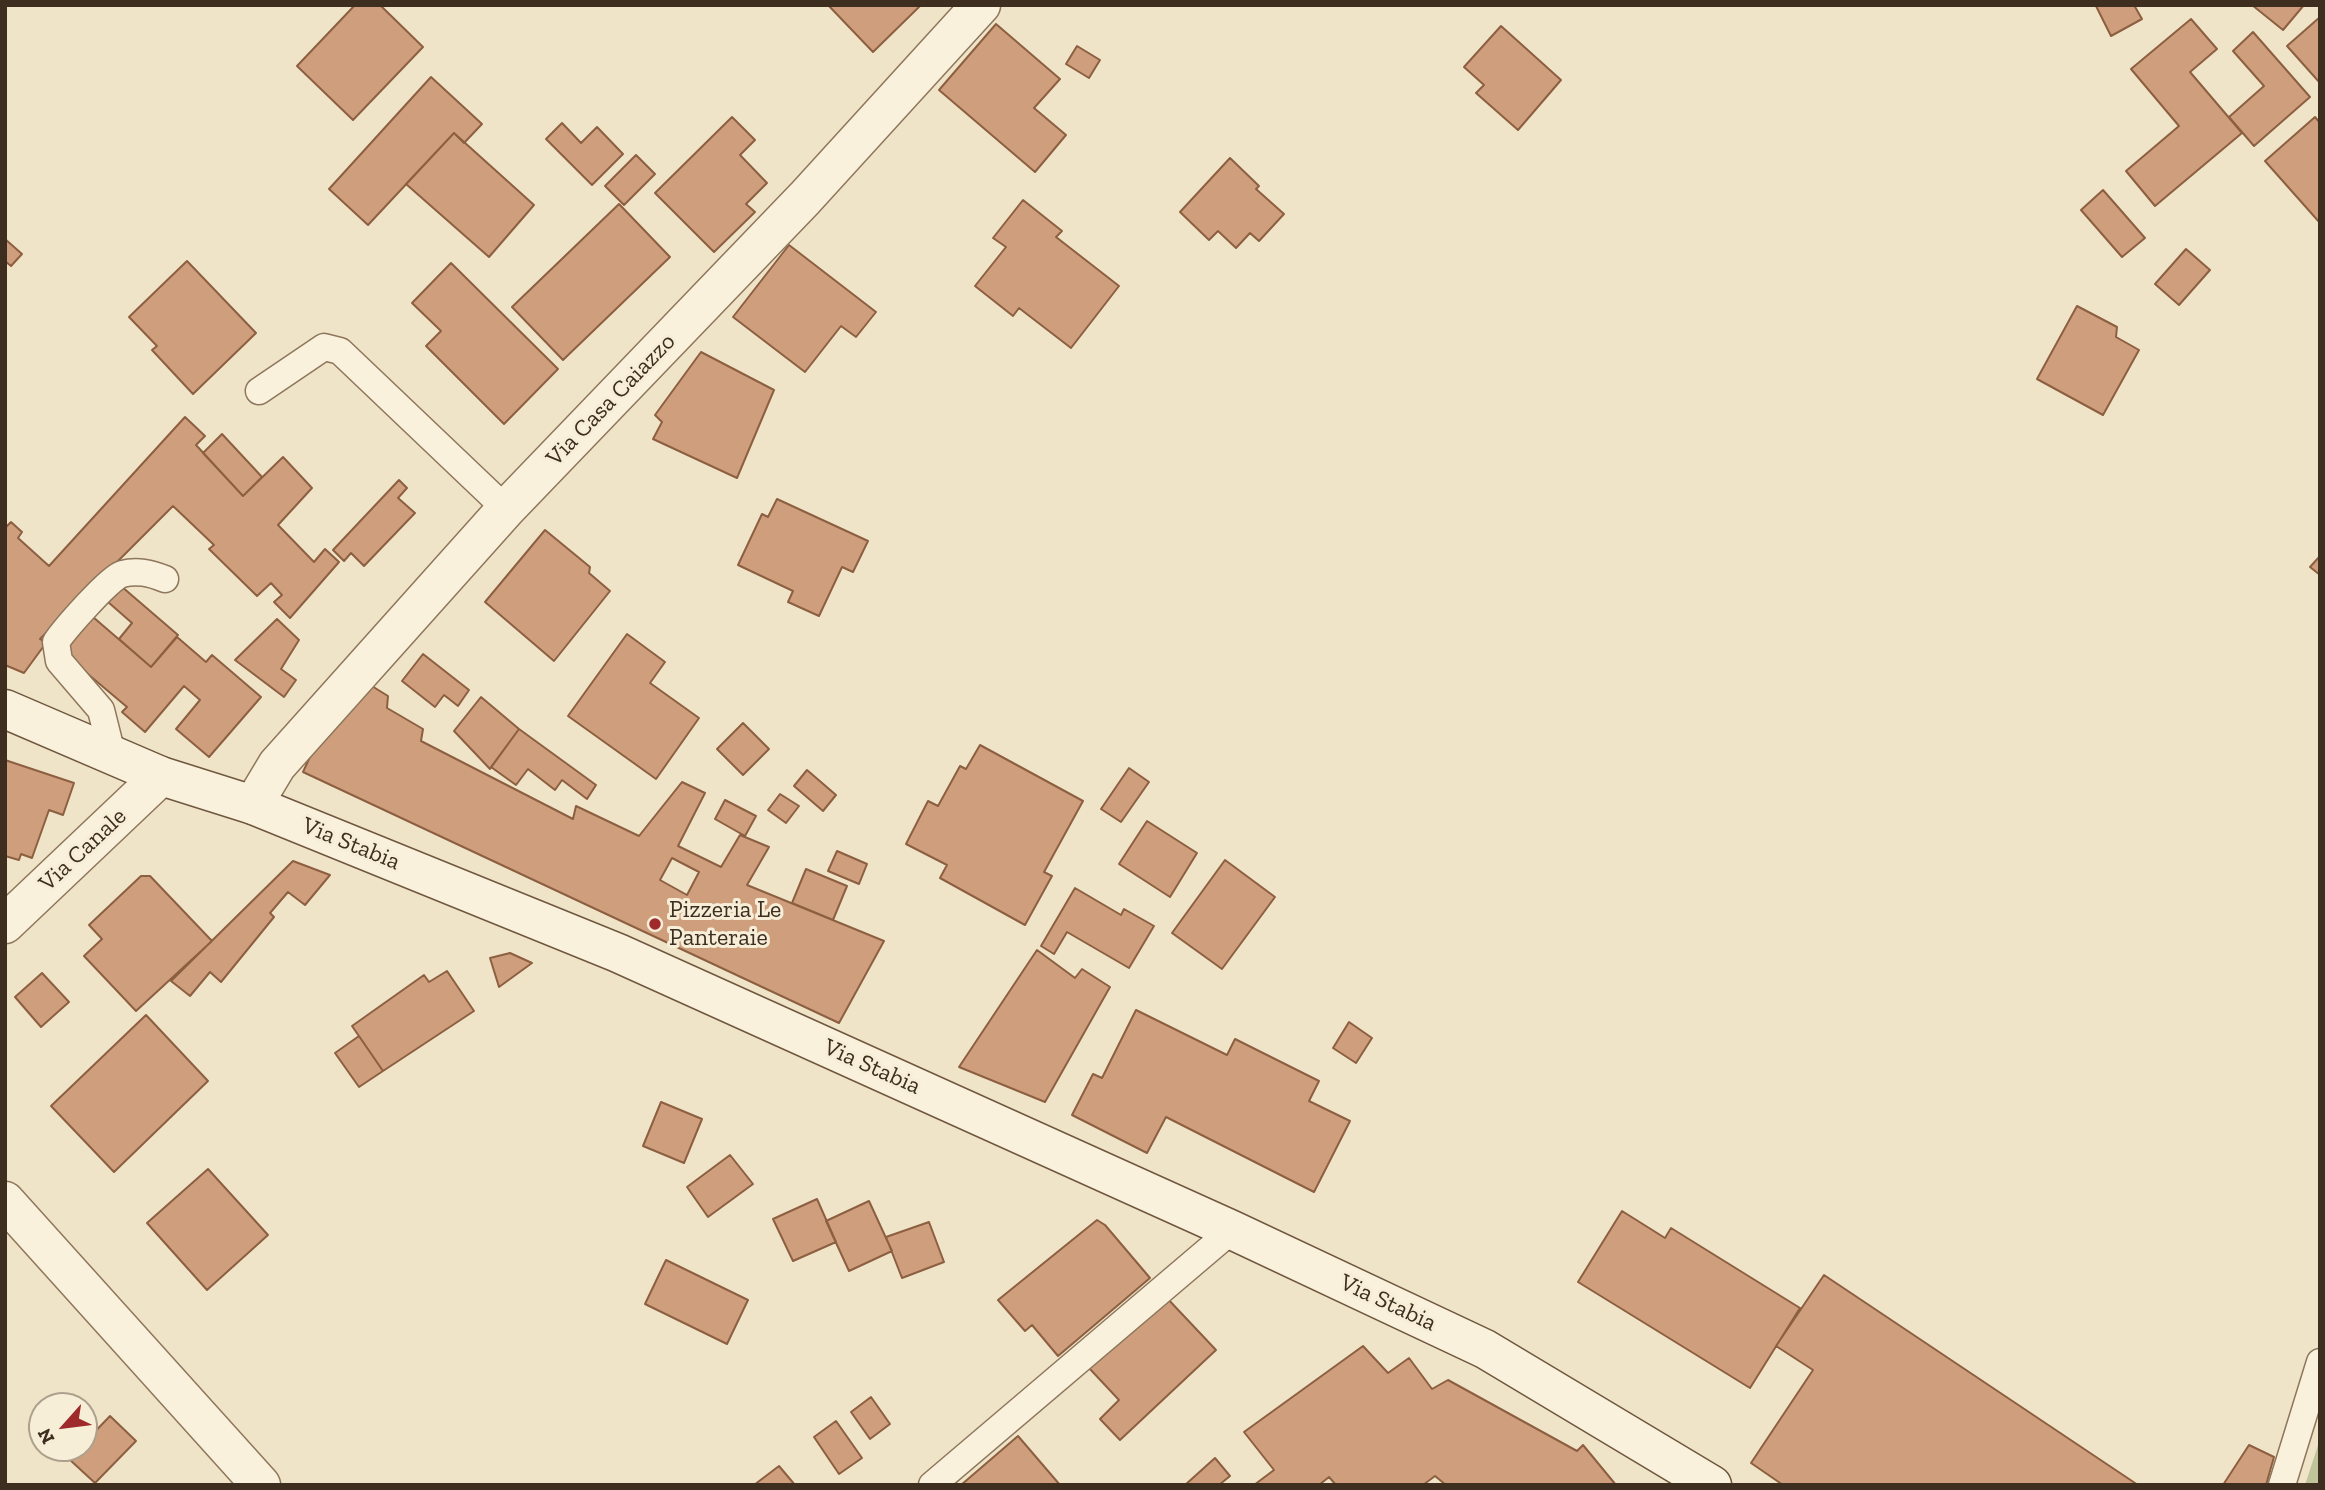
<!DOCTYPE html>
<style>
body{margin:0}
#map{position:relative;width:2325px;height:1490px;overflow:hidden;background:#f0e4c8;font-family:"Zilla Slab",serif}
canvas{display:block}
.frame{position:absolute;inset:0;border:7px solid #3d2e20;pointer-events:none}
.north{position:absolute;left:28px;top:1392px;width:70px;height:70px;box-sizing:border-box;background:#f7eed8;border:2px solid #ada18e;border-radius:50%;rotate:242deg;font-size:19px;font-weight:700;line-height:28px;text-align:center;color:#3d2e20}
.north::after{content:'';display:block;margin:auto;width:24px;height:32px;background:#9e2a2b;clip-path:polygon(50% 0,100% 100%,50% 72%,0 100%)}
</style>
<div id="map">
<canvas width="2325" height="1490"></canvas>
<div class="frame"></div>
<div class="north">N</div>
</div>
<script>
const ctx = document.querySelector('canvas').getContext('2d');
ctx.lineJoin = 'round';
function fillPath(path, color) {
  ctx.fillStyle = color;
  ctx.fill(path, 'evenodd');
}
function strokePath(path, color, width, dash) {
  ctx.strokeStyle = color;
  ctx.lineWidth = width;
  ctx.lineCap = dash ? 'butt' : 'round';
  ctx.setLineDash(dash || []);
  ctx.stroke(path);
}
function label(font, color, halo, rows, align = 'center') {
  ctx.font = font + ' "Zilla Slab",serif';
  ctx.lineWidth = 6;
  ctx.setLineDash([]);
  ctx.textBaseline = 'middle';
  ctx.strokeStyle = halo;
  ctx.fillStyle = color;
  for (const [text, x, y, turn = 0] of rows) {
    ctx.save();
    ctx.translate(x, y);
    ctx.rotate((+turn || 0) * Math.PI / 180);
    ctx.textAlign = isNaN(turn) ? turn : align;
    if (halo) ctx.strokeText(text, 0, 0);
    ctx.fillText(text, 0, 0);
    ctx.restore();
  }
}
const cemetery = new Path2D(`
 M 2320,1439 L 2320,1485 L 2305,1485 Z`);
const building = new Path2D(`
 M 355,5 L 380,5 L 423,47 L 353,120 L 297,66 Z
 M 828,5 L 921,5 L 873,52 Z
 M 2134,5 L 2142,19 L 2111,36 L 2096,6 Z
 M 2252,5 L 2304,5 L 2283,30 Z
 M 2320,17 L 2320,83 L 2287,46 Z
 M 2191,19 L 2217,49 L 2190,72 L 2242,133 L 2155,206 L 2126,171 L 2179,126 L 2131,69 Z
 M 996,24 L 1060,79 L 1034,108 L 1066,135 L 1035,172 L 939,90 Z
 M 1501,26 L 1561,80 L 1518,130 L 1476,93 L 1484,85 L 1464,67 Z
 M 2253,32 L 2310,97 L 2254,146 L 2229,117 L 2264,86 L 2233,51 Z
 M 1077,46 L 1100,60 L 1089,78 L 1066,64 Z
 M 431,77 L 482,124 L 464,143 L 454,133 L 368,225 L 329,189 Z
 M 732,117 L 755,140 L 740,155 L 767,183 L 746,204 L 755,212 L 714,252 L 655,193 Z
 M 2315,117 L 2320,123 L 2320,223 L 2265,161 Z
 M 562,123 L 581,143 L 597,127 L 623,154 L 592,185 L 546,139 Z
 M 454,133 L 534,205 L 489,257 L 406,184 Z
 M 636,155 L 655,174 L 624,205 L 605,186 Z
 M 1230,158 L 1259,186 L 1256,189 L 1284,214 L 1259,241 L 1250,233 L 1236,248 L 1218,231 L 1209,240 L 1180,212 Z
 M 2103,190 L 2145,238 L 2122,257 L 2081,210 Z
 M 1023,200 L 1062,231 L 1056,237 L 1119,286 L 1071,348 L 1019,308 L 1013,316 L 975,286 L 1006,247 L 993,238 Z
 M 619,204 L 670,257 L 563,360 L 512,307 Z
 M 5,239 L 22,254 L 11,266 L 5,261 Z
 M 789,245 L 876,312 L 856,337 L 841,326 L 805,372 L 733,317 Z
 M 2186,249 L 2210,270 L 2179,305 L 2155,284 Z
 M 187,261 L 256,333 L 193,394 L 152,350 L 157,346 L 129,317 Z
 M 451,263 L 558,369 L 504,424 L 426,346 L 441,331 L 412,303 Z
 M 2077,306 L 2117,327 L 2116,337 L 2139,350 L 2103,415 L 2037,379 Z
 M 701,352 L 774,390 L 737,478 L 653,439 L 662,422 L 655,415 Z
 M 185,417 L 205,436 L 196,445 L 243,496 L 283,457 L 312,488 L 278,525 L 314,562 L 325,549 L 339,562 L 290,618 L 274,602 L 282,595 L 271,583 L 257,596 L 209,549 L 214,545 L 173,506 L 40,639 L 46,643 L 24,673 L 5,665 L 5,528 L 11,522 L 22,532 L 18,538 L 49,566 Z
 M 222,434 L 262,477 L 243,496 L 203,453 Z
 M 399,480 L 407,488 L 398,498 L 415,513 L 364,566 L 351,553 L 344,561 L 333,550 Z
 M 777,499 L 868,541 L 853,572 L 842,567 L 819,616 L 788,602 L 793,591 L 738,565 L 762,514 L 768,517 Z
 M 545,530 L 590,567 L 589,573 L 610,591 L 554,661 L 485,602 Z
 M 2320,556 L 2320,575 L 2310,567 Z
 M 121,586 L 178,635 L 151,667 L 119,639 L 132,623 L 108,602 Z
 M 93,617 L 151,667 L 177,637 L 206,662 L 212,655 L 261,697 L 209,757 L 176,729 L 200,700 L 184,686 L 145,732 L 122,712 L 127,707 L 70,659 L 69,646 Z
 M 277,619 L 299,640 L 281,669 L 296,680 L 284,697 L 235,660 Z
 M 627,634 L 665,662 L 650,683 L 699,718 L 656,779 L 568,716 Z
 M 423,654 L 469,690 L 458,706 L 444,695 L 435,707 L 402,681 Z
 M 367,683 L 388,696 L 387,708 L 423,729 L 421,741 L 573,819 L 576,806 L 639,836 L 682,782 L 705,793 L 678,846 L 721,867 L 740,835 L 769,847 L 747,885 L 884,941 L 839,1023 L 303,772 L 319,737 ZM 672,858 L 699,872 L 687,895 L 660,880 Z
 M 481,697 L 519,729 L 490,769 L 454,731 Z
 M 743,723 L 769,749 L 743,775 L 717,749 Z
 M 519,729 L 596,785 L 587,799 L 562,780 L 555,790 L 528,769 L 516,785 L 491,767 Z
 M 980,745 L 1083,801 L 1044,872 L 1052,876 L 1025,925 L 940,878 L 947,865 L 906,844 L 928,801 L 938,806 L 960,766 L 966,769 Z
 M 5,760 L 74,783 L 63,815 L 49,810 L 32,858 L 21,854 L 19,860 L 5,856 Z
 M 1129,768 L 1149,782 L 1121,822 L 1101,809 Z
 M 807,770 L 836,795 L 823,811 L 794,786 Z
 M 780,794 L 799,806 L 786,823 L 768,810 Z
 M 725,800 L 756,816 L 745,836 L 715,819 Z
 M 1147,821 L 1197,853 L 1170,897 L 1119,864 Z
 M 837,851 L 867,864 L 859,884 L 828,871 Z
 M 1225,860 L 1275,897 L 1222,969 L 1172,933 Z
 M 293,861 L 330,875 L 305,905 L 288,892 L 270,913 L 274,917 L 221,982 L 210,972 L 190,996 L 171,981 Z
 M 806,869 L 847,886 L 833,920 L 792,903 Z
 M 141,876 L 150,876 L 212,941 L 136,1011 L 84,956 L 102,939 L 89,925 Z
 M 1075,888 L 1121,915 L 1124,909 L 1154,926 L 1129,968 L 1067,932 L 1054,954 L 1041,946 Z
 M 1037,950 L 1075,978 L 1082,969 L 1110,987 L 1045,1102 L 959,1067 Z
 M 510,953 L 532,963 L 499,987 L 490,958 Z
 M 447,971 L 474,1011 L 383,1071 L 352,1026 L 424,975 L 429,982 Z
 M 42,973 L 69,1002 L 41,1027 L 15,997 Z
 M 1136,1010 L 1227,1055 L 1235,1039 L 1319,1081 L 1309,1101 L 1350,1121 L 1314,1192 L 1166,1117 L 1147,1153 L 1072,1115 L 1093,1074 L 1102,1078 Z
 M 146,1015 L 208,1081 L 114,1172 L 51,1106 Z
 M 1349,1022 L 1372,1038 L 1356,1063 L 1333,1048 Z
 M 359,1036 L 383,1071 L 359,1087 L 335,1053 Z
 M 661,1102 L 702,1119 L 684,1163 L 643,1146 Z
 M 730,1155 L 753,1184 L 708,1217 L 687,1187 Z
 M 208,1169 L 268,1235 L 207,1290 L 147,1223 Z
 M 817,1199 L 836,1242 L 793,1261 L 773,1219 Z
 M 869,1201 L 892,1251 L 849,1271 L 826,1221 Z
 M 1622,1211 L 1665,1238 L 1671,1228 L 1800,1308 L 1750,1388 L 1578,1282 Z
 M 1097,1220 L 1105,1225 L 1150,1278 L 1058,1356 L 1032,1325 L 1025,1331 L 998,1300 Z
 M 929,1222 L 944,1262 L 902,1278 L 886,1237 Z
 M 666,1260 L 748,1300 L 727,1344 L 645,1304 Z
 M 1824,1275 L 2138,1485 L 1783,1485 L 1751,1463 L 1813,1370 L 1776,1346 Z
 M 1165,1296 L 1216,1350 L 1120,1440 L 1100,1419 L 1119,1400 L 1089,1368 Z
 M 1363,1346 L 1388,1373 L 1409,1358 L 1432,1389 L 1448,1380 L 1577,1451 L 1583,1445 L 1616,1485 L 1446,1485 L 1435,1476 L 1423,1485 L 1336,1485 L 1329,1477 L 1319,1485 L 1254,1485 L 1274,1470 L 1244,1432 Z
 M 871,1397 L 890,1424 L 870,1439 L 851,1412 Z
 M 110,1416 L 136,1441 L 95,1483 L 69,1459 L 79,1448 L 84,1448 L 84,1443 Z
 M 836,1421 L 862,1458 L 839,1474 L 814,1437 Z
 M 1018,1436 L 1060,1485 L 961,1485 Z
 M 2249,1445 L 2274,1457 L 2266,1485 L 2223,1485 Z
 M 1215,1458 L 1230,1476 L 1219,1485 L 1185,1485 Z
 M 779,1466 L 795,1485 L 754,1485 Z`);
const service = new Path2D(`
 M 259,391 L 324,347 L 340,351 L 506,509
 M 112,754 L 101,710 L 59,661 L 56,642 C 64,630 110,577 122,574 C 137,570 150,573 165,579
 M 932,1485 L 1232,1230
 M 2282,1485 L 2320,1362`);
const minor = new Path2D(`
 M 253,805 L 277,765 L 506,509 L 805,198 L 981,5
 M 5,924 L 161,776
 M 5,1201 L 261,1485`);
const secondary = new Path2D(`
 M 5,709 L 161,776 L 253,805 L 618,953 L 1232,1230 L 1485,1349 L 1712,1485`);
const markers = [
 [655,924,7,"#9e2a2b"]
];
const streetNames = [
 ["Via Casa Caiazzo",611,400,-46],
 ["Via Stabia",351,844,22],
 ["Via Canale",83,850,-43],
 ["Via Stabia",872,1067,24],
 ["Via Stabia",1388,1303,25]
];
const poiNames = [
 ["Pizzeria Le",669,910],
 ["Panteraie",669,938]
];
fillPath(cemetery, '#bfc49a');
fillPath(building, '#cf9f7d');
strokePath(building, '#8d5f41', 2);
strokePath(service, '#8d765c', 29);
strokePath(minor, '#8d765c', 41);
strokePath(secondary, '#6f573f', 41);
strokePath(service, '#faf1dc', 26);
strokePath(minor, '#faf1dc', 38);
strokePath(secondary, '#faf1dc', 38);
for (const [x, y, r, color] of markers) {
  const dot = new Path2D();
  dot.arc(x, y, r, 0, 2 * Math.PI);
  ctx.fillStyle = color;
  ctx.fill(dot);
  strokePath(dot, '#f7eed8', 2.5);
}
label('24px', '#3d2e20', '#f7eed8', streetNames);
label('24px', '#3d2e20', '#f7eed8', poiNames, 'left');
</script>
